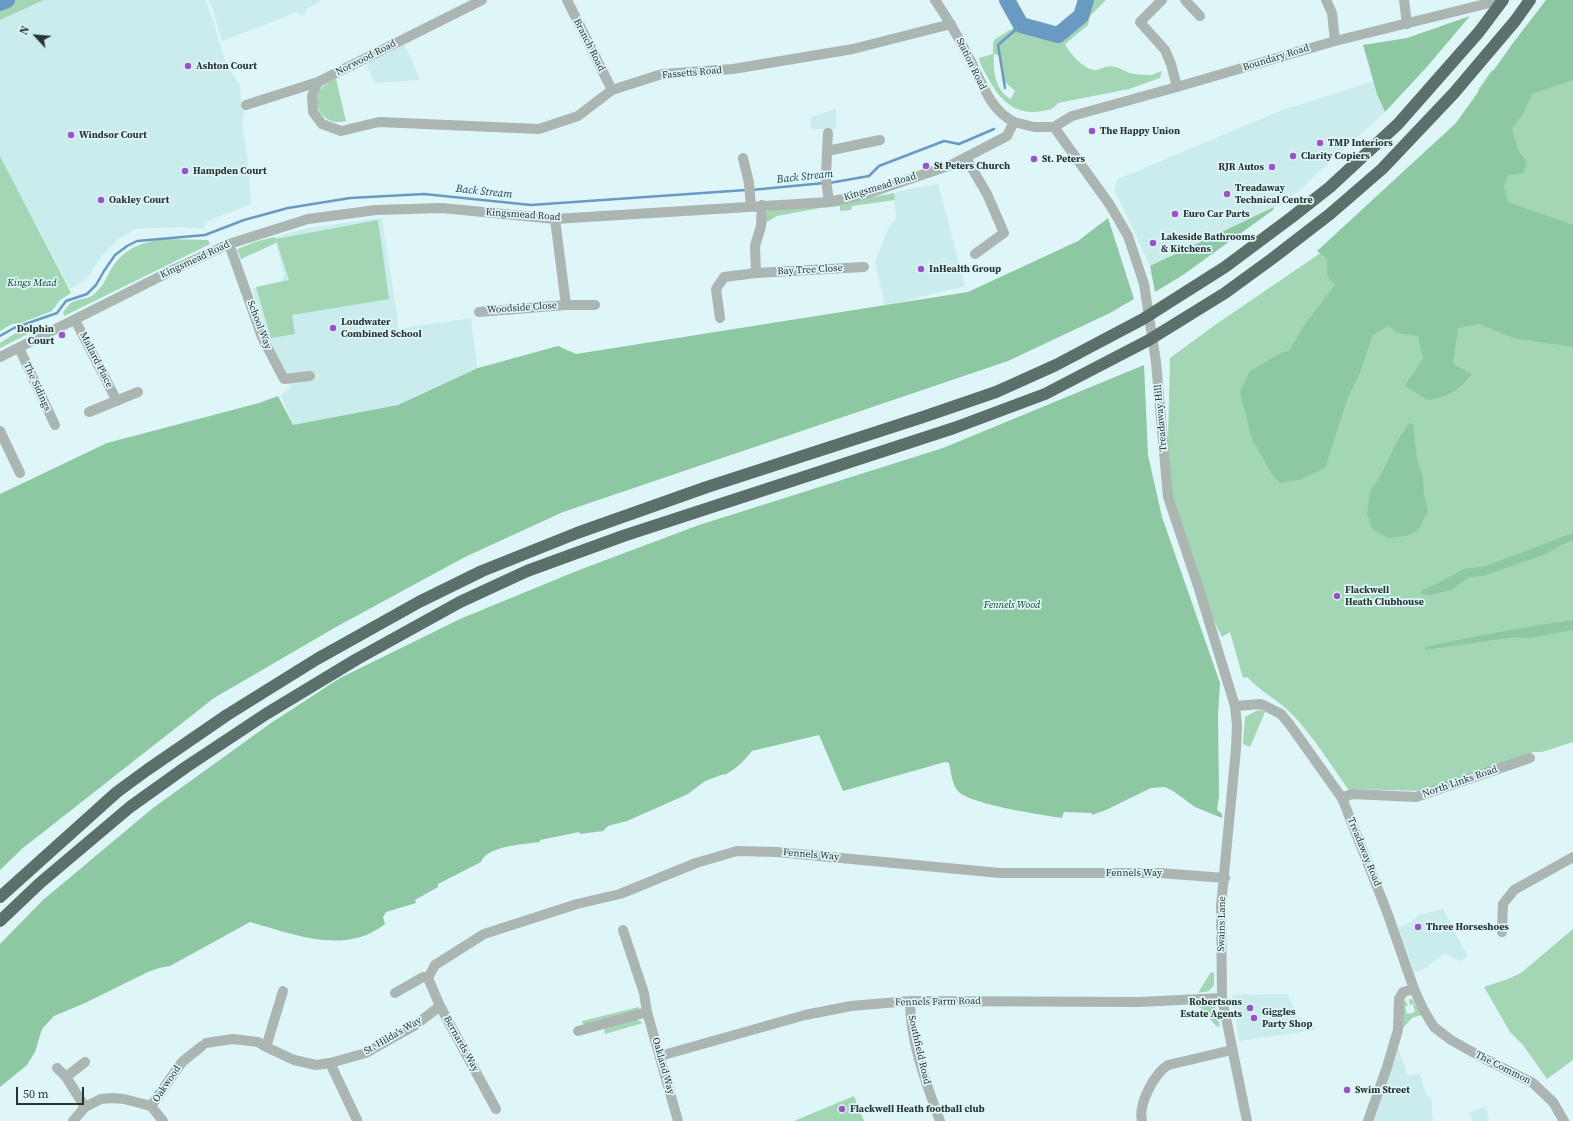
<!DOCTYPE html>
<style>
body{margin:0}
#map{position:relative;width:1573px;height:1121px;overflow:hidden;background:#def6f8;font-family:"Source Serif 4",serif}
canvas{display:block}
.north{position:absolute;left:16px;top:16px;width:40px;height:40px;-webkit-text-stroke:3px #def6f8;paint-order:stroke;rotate:296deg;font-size:11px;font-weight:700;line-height:16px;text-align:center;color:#293333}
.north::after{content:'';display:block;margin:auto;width:14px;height:18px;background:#293333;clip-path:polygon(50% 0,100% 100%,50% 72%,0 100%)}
.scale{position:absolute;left:16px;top:1087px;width:68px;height:18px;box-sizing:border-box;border:2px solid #293333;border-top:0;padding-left:5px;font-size:12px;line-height:14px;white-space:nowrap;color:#293333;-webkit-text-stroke:3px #def6f8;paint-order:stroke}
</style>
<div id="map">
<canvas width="1573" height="1121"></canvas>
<div class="north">N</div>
<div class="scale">50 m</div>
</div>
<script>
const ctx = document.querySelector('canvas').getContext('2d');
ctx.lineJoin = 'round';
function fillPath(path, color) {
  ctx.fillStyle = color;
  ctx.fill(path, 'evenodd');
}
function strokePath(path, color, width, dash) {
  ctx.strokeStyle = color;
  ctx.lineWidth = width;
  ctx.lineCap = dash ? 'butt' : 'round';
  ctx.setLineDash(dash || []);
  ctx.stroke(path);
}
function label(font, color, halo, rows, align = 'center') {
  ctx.font = font + ' "Source Serif 4",serif';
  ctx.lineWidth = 3.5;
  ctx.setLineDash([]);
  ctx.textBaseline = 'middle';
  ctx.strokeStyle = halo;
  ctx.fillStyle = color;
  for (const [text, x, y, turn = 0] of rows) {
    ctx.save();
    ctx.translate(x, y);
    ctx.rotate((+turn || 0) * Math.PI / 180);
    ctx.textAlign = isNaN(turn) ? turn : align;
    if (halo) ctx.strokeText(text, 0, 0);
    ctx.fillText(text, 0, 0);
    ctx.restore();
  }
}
const built = new Path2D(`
 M 44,0 L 205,0 L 214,24 L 226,64 L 240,85 L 241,102 L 244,112 L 242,126 L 247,153 L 251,204 L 208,221 L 203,229 L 181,227 L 136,229 L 121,237 L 101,257 L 86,280 L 70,289 L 0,156 L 0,20 Z
 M 209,0 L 322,0 L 305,10 L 306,14 L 300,16 L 298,12 L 222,41 L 214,13 Z
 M 405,45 L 420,80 L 375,83 L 366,64 Z
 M 1374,81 L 1385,112 L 1296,193 L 1274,207 L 1150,266 L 1114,189 L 1118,179 L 1280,111 Z
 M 836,109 L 836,129 L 811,129 L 811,117 Z
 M 938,184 L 965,286 L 885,306 L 875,262 L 888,228 L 896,219 L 894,193 L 903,190 Z
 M 382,218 L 399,329 L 471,318 L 482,406 L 297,435 L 281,395 L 291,388 L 270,340 L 252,289 L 281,281 L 284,275 L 275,237 L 307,228 Z
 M 1443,909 L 1468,957 L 1459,961 L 1445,953 L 1426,968 L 1415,972 L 1398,928 L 1411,922 L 1419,915 Z
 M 1287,994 L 1294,1008 L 1296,1015 L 1315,1027 L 1315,1030 L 1239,1041 L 1232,995 Z
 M 1398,1048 L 1408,1076 L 1420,1074 L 1427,1097 L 1431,1096 L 1433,1121 L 1371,1121 Z
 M 1486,1107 L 1489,1121 L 1472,1121 L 1470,1112 Z`);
const green = new Path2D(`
 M 12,0 L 44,0 L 0,20 L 0,5 Z
 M 1087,0 L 1106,0 L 1090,16 L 1088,25 L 1065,44 C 1069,53 1086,72 1097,70 C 1103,68 1109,65 1115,67 C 1120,68 1125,71 1129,73 C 1135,74 1142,75 1148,75 C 1153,76 1157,72 1162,71 L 1160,78 L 1129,89 L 1058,103 C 1053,109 1050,110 1042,111 C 1015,116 1000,100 988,78 C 985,72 980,65 979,58 L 993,54 L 993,43 L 995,39 L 1015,27 C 1020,27 1025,30 1030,31 C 1056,33 1080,29 1087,0 ZM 994,54 L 1000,56 L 1003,80 L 1015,91 L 1011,99 C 995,91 993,70 994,54 Z
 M 1573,38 L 1573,742 L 1542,752 L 1533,752 L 1506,764 L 1427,791 L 1348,789 C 1331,765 1313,736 1292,714 C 1278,700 1260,691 1247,677 L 1243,678 L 1230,632 L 1222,637 L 1206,604 L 1171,505 L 1164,439 L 1168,438 L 1170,358 L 1215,325 L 1344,237 L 1381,209 L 1481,95 L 1478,90 L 1491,71 Z
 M 336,79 L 346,121 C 327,127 308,107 321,89 C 324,84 331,81 336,79 Z
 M 0,156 L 71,293 L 60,300 L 52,311 L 21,323 L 12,324 L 0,331 Z
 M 894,193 L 895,200 L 852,206 L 851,210 L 840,211 L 840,206 L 820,208 L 777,216 L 764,224 L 766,213 L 770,209 L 831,205 Z
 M 378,220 L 389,299 L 292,315 L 295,334 L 271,338 L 256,287 L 289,280 L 276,240 L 276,243 L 241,259 L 237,249 L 258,241 L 275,237 L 276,239 Z
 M 164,239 L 208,240 L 210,244 L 64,316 L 63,312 C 66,309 68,305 71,303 C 78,298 88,300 94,294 C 102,288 106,279 110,271 C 123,249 139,243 164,239 Z
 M 22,329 L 36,330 L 0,348 L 0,343 Z
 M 1260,710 L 1265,712 L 1250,747 L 1243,744 L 1245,717 L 1256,711 Z
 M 1573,929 L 1573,1060 L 1547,1079 L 1523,1045 L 1510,1032 L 1484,987 L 1508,979 L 1521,973 Z
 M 1211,972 L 1214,973 L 1214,985 L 1209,991 L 1198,993 Z
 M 1409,999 L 1412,999 L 1421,1015 L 1412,1018 L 1403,1028 L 1403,1003 L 1405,1000 L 1408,1006 L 1405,1006 L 1407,1014 L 1415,1012 L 1413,1004 L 1410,1005 Z
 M 1213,1005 L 1216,1008 L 1220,1027 L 1216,1026 L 1199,1006 Z
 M 639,1007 L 639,1011 L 592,1025 L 583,1024 L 582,1021 Z
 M 636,1019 L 643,1023 L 605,1034 L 604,1031 L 605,1028 Z
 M 854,1096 L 864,1121 L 794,1121 Z`);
const forest = new Path2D(`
 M 1546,0 L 1573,0 L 1573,80 L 1532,94 L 1523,114 L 1512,129 L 1518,150 L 1527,162 L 1523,173 L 1508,175 L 1504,186 L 1508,202 L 1573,225 L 1573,347 L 1514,338 L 1479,324 L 1458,328 L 1453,364 L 1472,374 C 1458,391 1449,397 1427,400 L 1405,386 L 1423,358 L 1418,336 L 1398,333 L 1388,326 L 1373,335 L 1359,375 L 1348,397 L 1325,468 L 1299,480 L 1280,483 L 1272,474 L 1252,439 L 1240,392 L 1249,372 L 1282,352 L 1289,351 L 1305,324 L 1335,285 L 1327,276 L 1327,259 L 1317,251 L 1456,123 L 1513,43 Z
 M 1470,16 L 1425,69 L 1385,112 L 1377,94 L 1363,45 L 1407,38 Z
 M 1274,207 L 1273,210 L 1183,275 L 1155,292 L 1150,266 Z
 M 1108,218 L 1134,299 L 1110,313 L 1008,361 L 563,512 L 465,557 L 336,627 L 214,698 L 23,848 L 0,870 L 0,494 L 107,443 L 259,403 L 278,396 L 293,425 L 398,405 L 478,368 L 558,346 L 576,354 L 968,292 L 1078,241 Z
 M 1144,365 L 1148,455 L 1162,517 L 1220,683 L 1218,715 L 1219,796 L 1217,810 L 1222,814 L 1222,818 L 1195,807 L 1173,791 L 1165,787 L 1151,788 L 1106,810 L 1092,815 L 1092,813 L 1064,812 L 1062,818 C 1043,815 966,804 957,790 C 952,783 951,772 949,763 L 945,762 L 843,791 L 819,735 L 752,751 C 744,761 737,768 725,775 L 724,774 L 705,781 L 688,794 L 627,821 L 608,826 L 603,831 L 580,834 L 579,832 L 540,840 L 540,842 C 525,844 486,846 481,862 L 438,884 L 438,887 L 415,900 L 416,903 L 386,912 L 383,917 L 385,924 C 344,956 294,934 250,922 L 170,966 L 159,968 L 148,972 L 85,1003 L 54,1016 L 42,1029 L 35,1052 L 27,1065 L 0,1087 L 0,944 L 43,900 L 153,808 L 271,723 L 340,678 L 460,619 L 579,570 L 699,525 L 943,448 Z
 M 1409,423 L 1413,424 L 1417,460 L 1423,478 L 1424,494 L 1428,511 L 1418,530 L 1407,536 L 1388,538 L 1373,530 L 1367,514 L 1370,492 L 1383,471 L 1394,447 Z
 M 1573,533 L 1573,540 L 1561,545 L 1546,554 L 1483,576 L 1469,577 L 1451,590 L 1430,595 L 1420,594 L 1422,590 L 1436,584 L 1464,569 L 1486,566 Z
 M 1573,620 L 1573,630 L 1530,638 L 1514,637 L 1425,650 L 1425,647 C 1474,636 1523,627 1573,620 Z`);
const stream = new Path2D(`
 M 1005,88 L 998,45 L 1021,25
 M 829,183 L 869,176 L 879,166 L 944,141 L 959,144 L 994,129
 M 751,190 L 824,183
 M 0,336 L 14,328 L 57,313 L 66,301 L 87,294 L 96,285 L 104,271 L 115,255 L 127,246 L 137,241 L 205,235 L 244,220 L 288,208 L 350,198 L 424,194 L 531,205 L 746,190`);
const river = new Path2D(`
 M 1007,0 L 1021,25 L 1058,35 L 1081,16 L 1086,0
 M 0,3 L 7,0`);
const minor = new Path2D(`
 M 567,0 L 612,90
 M 935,0 C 948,19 959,38 969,58 C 982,82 989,109 1014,122
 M 1162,0 L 1140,22 L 1165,50 L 1171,64 L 1177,87
 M 1185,0 L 1200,16
 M 1326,0 L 1332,13 L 1335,41
 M 1404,0 L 1407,24
 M 318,82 L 312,96 L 313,112 L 322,124 L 341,131 L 379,122 L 539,129 L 578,116 L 612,90 L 662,74 L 733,69 L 853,49 L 951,24
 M 246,105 L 318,82 L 482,0
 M 1054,127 L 1110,205 L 1128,236 L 1144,284 L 1156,362 L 1168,497 L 1199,589 L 1235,706 L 1237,725 L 1236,749 L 1221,906 L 1222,998 L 1247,1121
 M 827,151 L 828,133
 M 743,158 L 749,183 L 751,206
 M 966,158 L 987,194 L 1004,233 L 975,254
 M 829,202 L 826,179 L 827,151 L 880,140
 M 229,244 L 262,337 L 284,379 L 310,376
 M 756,273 L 755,246 L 761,226 L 762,205
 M 566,305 L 595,305
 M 479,312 L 566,305 L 555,219
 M 720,318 L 716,289 L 724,277 L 756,273 L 864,267
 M 75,320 L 117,401
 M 19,348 L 55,425
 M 0,357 L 175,269 L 229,244 L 308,219 L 376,210 L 442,208 L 555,219 L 829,202 L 866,194 L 951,165 L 1007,136 L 1014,122 L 1034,127 L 1054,127 L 1072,116 L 1177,87 L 1335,41 L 1502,0
 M 89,412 L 138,392
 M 0,431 L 20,473
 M 1235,706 L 1261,704 L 1281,714 L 1290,725 L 1342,798 L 1387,912 L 1414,989 L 1423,1009 L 1434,1027 L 1451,1040 L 1485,1059 L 1533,1083 L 1553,1102 L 1564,1121
 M 1342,798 L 1352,794 L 1416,797 L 1530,758
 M 623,930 L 644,993 L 647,1012 L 678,1121
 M 1502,932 L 1503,904 L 1514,890 L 1573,857
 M 428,978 L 435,965 L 484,934 L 577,904 L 620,894 L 696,863 L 737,851 L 777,852 L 1000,873 L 1160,873 L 1225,878
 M 428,978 L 440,1006 L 496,1109
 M 395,993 L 423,977 L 428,978
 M 910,1001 C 910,1041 926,1083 940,1121
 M 578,1031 L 647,1012
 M 206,1043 L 233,1039 L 258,1042 L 266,1047 L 294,1060 L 316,1065 L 330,1063 L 366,1053 L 414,1026 L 440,1006
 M 266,1047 L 283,991
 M 660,1056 L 805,1015 L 851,1006 L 910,1001 L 1139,1002 L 1222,998
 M 330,1063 L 357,1120
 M 57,1068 L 66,1077 L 85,1107
 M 66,1077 L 85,1062
 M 151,1106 L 182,1062 L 202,1046
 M 73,1121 L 85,1107 L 101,1099 L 112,1098 L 124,1099 L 151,1106 L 163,1121
 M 1142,1121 C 1138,1104 1154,1074 1168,1065 L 1232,1050
 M 1368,1121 L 1387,1067 L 1398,1030 L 1399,999 L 1403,992 L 1414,989`);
const highway = new Path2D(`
 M 0,897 L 117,792 L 147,770 L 227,715 L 317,659 L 419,602 L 482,571 L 577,533 L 707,487 L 920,418 L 996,392 L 1056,365 L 1143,319 L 1225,267 L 1292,217 L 1330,187 L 1398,124 L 1479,32 L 1503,0
 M 0,921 L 40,883 L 130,807 L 186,767 L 266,714 L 357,659 L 460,602 L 527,571 L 623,536 L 954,428 L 1045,394 L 1149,340 L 1225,293 L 1273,258 L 1330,214 L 1382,169 L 1454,93 L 1515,21 L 1530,0`);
const markers = [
 [188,66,4,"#9853c7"],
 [1092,131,4,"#9853c7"],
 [71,135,4,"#9853c7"],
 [1320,143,4,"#9853c7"],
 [1293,156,4,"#9853c7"],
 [1034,159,4,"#9853c7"],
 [926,166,4,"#9853c7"],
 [1272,167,4,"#9853c7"],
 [185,171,4,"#9853c7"],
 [1227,194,4,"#9853c7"],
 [101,200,4,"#9853c7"],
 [1175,214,4,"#9853c7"],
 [1153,243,4,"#9853c7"],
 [921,269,4,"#9853c7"],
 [333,328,4,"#9853c7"],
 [62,335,4,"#9853c7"],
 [1337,596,4,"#9853c7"],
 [1418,927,4,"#9853c7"],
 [1250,1008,4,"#9853c7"],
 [1254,1018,4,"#9853c7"],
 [1347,1090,4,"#9853c7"],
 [842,1109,4,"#9853c7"]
];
const streetNames = [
 ["Branch Road",589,45,63],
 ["Norwood Road",366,58,-27],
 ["Boundary Road",1276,58,-17],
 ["Station Road",971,64,64],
 ["Fassetts Road",692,73,-5],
 ["Kingsmead Road",880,187,-17],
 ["Kingsmead Road",523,215,4],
 ["Kingsmead Road",195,260,-25],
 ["Bay Tree Close",810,270,-3],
 ["Woodside Close",522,308,-4],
 ["School Way",259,325,69],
 ["Mallard Place",96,360,63],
 ["The Sidings",37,387,65],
 ["Treadaway Hill",1161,418,-95],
 ["North Links Road",1460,782,-19],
 ["Treadaway Road",1364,852,68],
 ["Fennels Way",811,855,5],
 ["Fennels Way",1134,873],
 ["Swains Lane",1222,924,-89],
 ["Fennels Farm Road",938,1002,-1],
 ["St. Hilda's Way",393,1036,-30],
 ["Bernards Way",461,1044,61],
 ["Southfield Road",919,1050,77],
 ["Oakland Way",663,1066,74],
 ["The Common",1503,1068,27],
 ["Oakwood",167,1084,-56]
];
const poiNames = [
 ["Ashton Court",196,66],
 ["The Happy Union",1100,131],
 ["Windsor Court",79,135],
 ["TMP Interiors",1328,143],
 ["Clarity Copiers",1301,156],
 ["St. Peters",1042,159],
 ["St Peters Church",934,166],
 ["RJR Autos",1264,167,"right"],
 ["Hampden Court",193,171],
 ["Treadaway",1235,188],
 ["Technical Centre",1235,200],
 ["Oakley Court",109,200],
 ["Euro Car Parts",1183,214],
 ["Lakeside Bathrooms",1161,237],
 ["& Kitchens",1161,249],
 ["InHealth Group",929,269],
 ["Loudwater",341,322],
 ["Combined School",341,334],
 ["Dolphin",54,329,"right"],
 ["Court",54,341,"right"],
 ["Flackwell",1345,590],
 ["Heath Clubhouse",1345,602],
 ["Three Horseshoes",1426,927],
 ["Robertsons",1242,1002,"right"],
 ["Estate Agents",1242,1014,"right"],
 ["Giggles",1262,1012],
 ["Party Shop",1262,1024],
 ["Swim Street",1355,1090],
 ["Flackwell Heath football club",850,1109]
];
const parkNames = [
 ["Kings Mead",32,283],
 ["Fennels Wood",1012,605]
];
const waterNames = [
 ["Back Stream",805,177,-6],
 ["Back Stream",484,192,6]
];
fillPath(built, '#caeced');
fillPath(green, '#a2d6b4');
fillPath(forest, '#8ec8a3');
strokePath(stream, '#6a9ac2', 2.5);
strokePath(river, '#6a9ac2', 16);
strokePath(minor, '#abb5b2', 10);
strokePath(highway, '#5b706b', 12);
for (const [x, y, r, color] of markers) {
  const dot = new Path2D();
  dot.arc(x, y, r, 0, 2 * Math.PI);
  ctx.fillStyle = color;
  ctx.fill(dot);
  strokePath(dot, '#def6f8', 1.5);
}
label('10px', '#293333', '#def6f8', streetNames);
label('bold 10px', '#293333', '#def6f8', poiNames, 'left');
label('italic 10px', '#093720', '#def6f8', parkNames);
label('italic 11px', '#123854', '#def6f8', waterNames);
</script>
